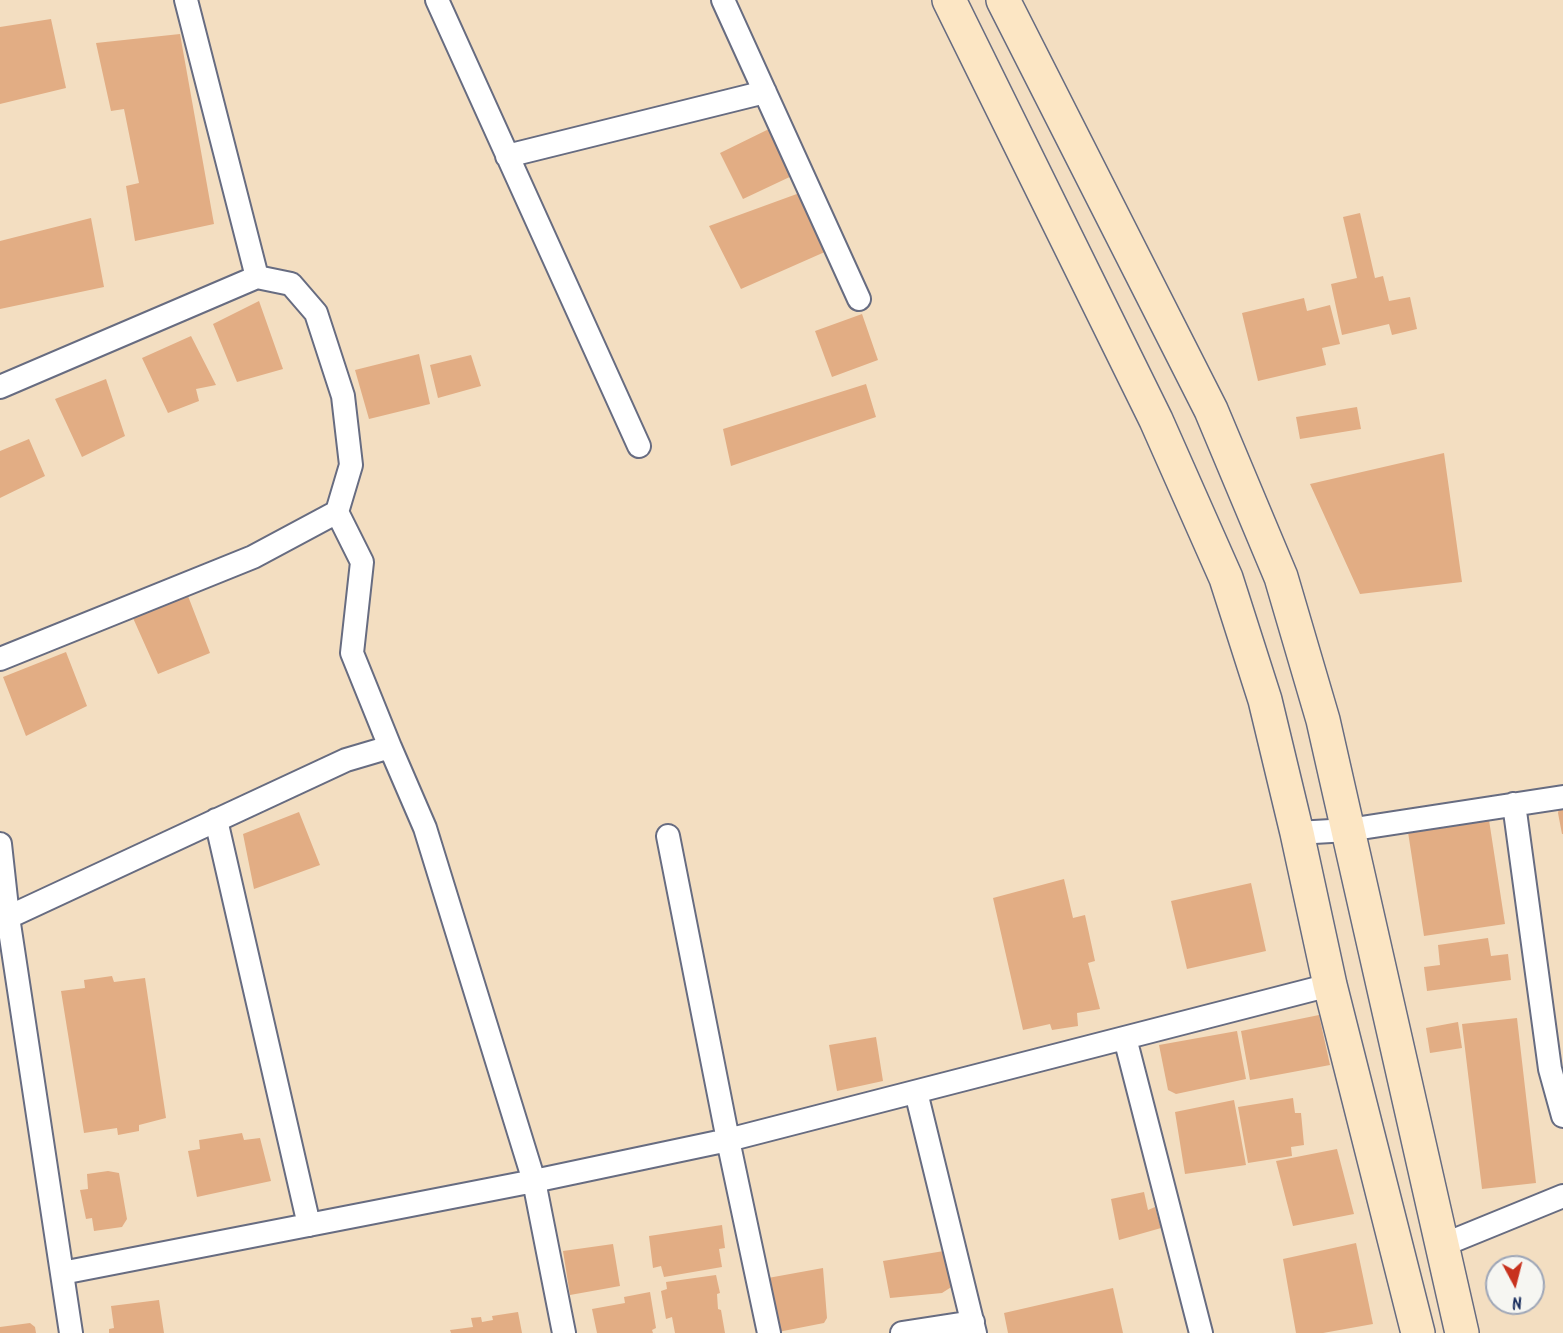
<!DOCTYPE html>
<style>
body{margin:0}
#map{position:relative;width:1563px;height:1333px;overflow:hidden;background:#f3dec1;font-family:Kalam,sans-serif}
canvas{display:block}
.north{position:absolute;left:1485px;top:1255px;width:60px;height:60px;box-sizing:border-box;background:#f6f6f2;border:2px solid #9ea6b7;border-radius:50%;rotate:173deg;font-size:16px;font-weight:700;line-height:24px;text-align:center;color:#1b2f5e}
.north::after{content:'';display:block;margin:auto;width:21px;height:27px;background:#c8321e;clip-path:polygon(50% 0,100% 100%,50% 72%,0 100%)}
</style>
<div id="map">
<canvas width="1563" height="1333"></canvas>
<div class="north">N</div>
</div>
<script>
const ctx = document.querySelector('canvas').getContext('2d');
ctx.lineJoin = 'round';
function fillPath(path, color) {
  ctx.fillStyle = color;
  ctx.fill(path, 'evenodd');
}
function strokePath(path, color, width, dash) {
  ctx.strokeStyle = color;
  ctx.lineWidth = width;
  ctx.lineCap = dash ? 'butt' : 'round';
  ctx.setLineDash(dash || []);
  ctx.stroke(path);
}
const building = new Path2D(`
 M 51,19 L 66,88 L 0,104 L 0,27 Z
 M 180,34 L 214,224 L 135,241 L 126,186 L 139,183 L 124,109 L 111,111 L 96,43 Z
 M 771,128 L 796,174 L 743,199 L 720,153 Z
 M 805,191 L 827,251 L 741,289 L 709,226 Z
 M 1360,213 L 1375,278 L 1383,276 L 1389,301 L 1410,297 L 1417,329 L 1392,335 L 1389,324 L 1342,335 L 1331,284 L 1357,278 L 1343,217 Z
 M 91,218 L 104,287 L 0,309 L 0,241 Z
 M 1304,298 L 1307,311 L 1330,305 L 1340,344 L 1322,348 L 1326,365 L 1258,381 L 1242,313 Z
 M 259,301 L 283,369 L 237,382 L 213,324 Z
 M 862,314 L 878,360 L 832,377 L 815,331 Z
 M 191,336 L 216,385 L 196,389 L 199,401 L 168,413 L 142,358 Z
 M 419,354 L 430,404 L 369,419 L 355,370 Z
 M 471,355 L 481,386 L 438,398 L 430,365 Z
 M 106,379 L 125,436 L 82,457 L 55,399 Z
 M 866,384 L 876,417 L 731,466 L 723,429 Z
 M 1357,407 L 1361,429 L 1300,439 L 1296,417 Z
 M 29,439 L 45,476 L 0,498 L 0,451 Z
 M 1444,453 L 1462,582 L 1360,594 L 1310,484 Z
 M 188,596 L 210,653 L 158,674 L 133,618 Z
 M 66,652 L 87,706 L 26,736 L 3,677 Z
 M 1559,808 L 1563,808 L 1563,834 L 1562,834 L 1558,813 Z
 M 299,812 L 320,865 L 254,889 L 243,834 Z
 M 1489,820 L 1505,924 L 1424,936 L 1408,832 Z
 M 1064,879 L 1073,918 L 1085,915 L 1095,961 L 1088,963 L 1100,1009 L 1077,1013 L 1078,1026 L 1052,1030 L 1050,1024 L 1023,1030 L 993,898 Z
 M 1251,883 L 1266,951 L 1187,969 L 1171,901 Z
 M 1488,938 L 1491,956 L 1508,954 L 1511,980 L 1427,991 L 1424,967 L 1440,965 L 1438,945 Z
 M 112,976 L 114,982 L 145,978 L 166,1118 L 139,1125 L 139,1131 L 118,1135 L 117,1128 L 84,1133 L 61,991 L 85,988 L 84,980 Z
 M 1319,1015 L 1330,1065 L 1250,1080 L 1241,1031 Z
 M 1517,1018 L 1536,1183 L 1482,1189 L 1462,1024 Z
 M 1458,1022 L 1462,1048 L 1430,1053 L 1426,1028 Z
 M 1237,1031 L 1246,1079 L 1176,1094 L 1168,1090 L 1159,1045 Z
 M 876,1037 L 883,1081 L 837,1091 L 829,1045 Z
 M 1293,1098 L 1295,1113 L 1301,1113 L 1304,1145 L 1291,1147 L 1292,1156 L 1248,1163 L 1238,1107 Z
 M 1234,1100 L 1246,1165 L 1185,1174 L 1175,1112 Z
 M 242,1133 L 244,1140 L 260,1138 L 271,1181 L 197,1197 L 188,1151 L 200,1149 L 199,1140 Z
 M 1337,1149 L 1354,1214 L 1293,1226 L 1276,1161 Z
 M 108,1171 L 119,1173 L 127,1219 L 122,1227 L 94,1231 L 92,1218 L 86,1219 L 80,1190 L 88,1189 L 87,1174 Z
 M 1144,1192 L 1148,1210 L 1155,1207 L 1161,1228 L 1119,1240 L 1111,1199 Z
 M 722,1225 L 725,1248 L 719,1249 L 722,1267 L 664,1277 L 661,1266 L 653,1268 L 649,1236 Z
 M 1356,1243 L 1373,1324 L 1323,1333 L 1296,1333 L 1283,1259 Z
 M 613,1244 L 620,1286 L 570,1295 L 563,1251 Z
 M 950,1250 L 956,1284 L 942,1293 L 890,1298 L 883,1261 Z
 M 823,1268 L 827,1318 L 824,1323 L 778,1332 L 768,1278 Z
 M 716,1275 L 720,1293 L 717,1294 L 718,1309 L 721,1310 L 725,1333 L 675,1333 L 672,1317 L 666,1319 L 661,1291 L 667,1289 L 666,1282 Z
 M 1113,1288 L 1123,1333 L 1008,1333 L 1004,1313 Z
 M 650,1292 L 656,1328 L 652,1330 L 653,1333 L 597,1333 L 592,1309 L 625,1303 L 624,1297 Z
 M 159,1300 L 164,1333 L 109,1333 L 109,1329 L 114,1328 L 111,1306 Z
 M 518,1312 L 522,1333 L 451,1333 L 450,1330 L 473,1327 L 471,1318 L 481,1317 L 482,1322 L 493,1320 L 492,1316 Z
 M 30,1323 L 35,1327 L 36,1333 L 0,1333 L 0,1327 Z`);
const minor = new Path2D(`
 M 186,0 L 257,277
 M 437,0 L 639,446
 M 723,0 L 859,299
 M 507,156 L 765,92
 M 0,387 L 257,277 L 291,284 L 316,313 L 343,396 L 351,465 L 337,512 L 253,557 L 0,659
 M 337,512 L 362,562 L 352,653 L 390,747
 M 1514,804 L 1550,1069 L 1563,1116
 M 216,820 L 309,1225
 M 1297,833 L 1348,830 L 1563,797
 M 668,836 L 728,1140 L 769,1333
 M 0,844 L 8,917 L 71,1333
 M 0,921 L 346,760 L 390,747 L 425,828 L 534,1181 L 564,1333
 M 1125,1038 L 1201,1333
 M 916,1092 L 975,1333
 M 1443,1245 L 1563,1196
 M 62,1273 L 534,1181 L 728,1140 L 1330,985
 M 902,1333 L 973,1322`);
const secondary = new Path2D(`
 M 949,0 L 1156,420 L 1226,578 L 1265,700 L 1297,833 L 1330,985 L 1418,1333
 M 1003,0 L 1211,410 L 1281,577 L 1323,720 L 1462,1333`);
fillPath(building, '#e2ad84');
strokePath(minor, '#676c81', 26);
strokePath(secondary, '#676c81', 36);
strokePath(minor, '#fff', 22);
strokePath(secondary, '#fce6c4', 33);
</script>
